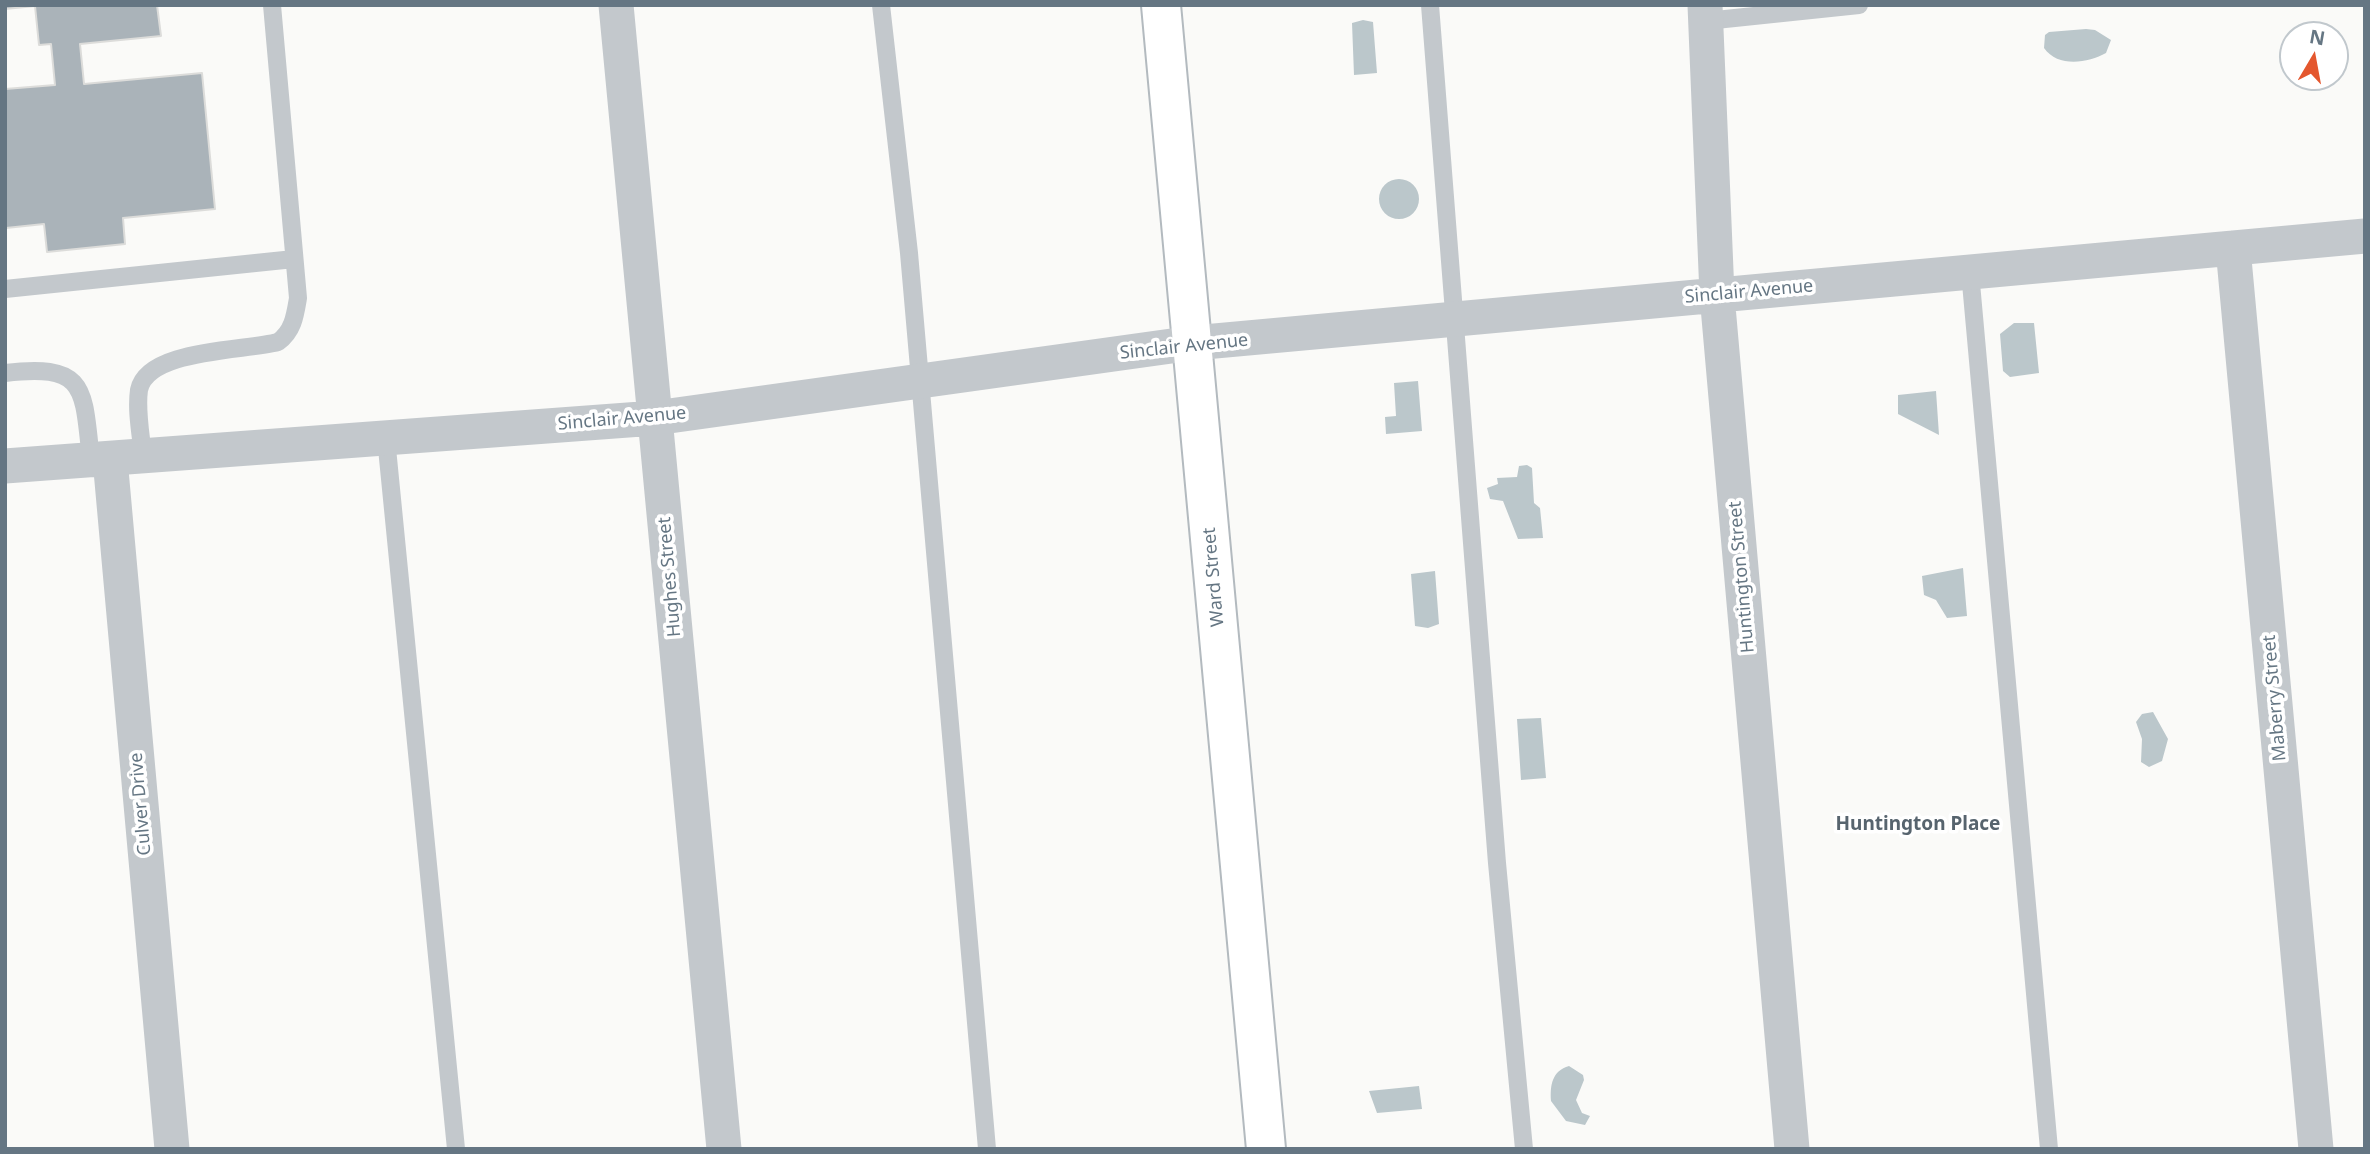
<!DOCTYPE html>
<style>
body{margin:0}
#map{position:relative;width:2370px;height:1154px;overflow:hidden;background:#fafaf8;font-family:"Noto Sans",sans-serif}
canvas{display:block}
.frame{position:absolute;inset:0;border:7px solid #657683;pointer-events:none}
.north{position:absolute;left:2279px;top:21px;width:70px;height:70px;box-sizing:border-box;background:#fff;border:2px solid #c1c8cd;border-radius:50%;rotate:10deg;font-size:19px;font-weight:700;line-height:28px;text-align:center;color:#657683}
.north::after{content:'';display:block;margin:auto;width:24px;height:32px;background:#e4572e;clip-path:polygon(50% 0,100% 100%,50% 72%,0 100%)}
</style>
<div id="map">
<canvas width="2370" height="1154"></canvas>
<div class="frame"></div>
<div class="north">N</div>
</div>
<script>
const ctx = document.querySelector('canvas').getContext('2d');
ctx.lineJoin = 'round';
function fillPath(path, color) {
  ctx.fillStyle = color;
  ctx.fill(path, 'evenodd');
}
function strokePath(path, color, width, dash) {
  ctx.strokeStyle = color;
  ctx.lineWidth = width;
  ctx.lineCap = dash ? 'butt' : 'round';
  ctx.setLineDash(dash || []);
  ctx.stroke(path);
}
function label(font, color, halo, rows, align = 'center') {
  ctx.font = font + ' "Noto Sans",sans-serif';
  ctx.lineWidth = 7;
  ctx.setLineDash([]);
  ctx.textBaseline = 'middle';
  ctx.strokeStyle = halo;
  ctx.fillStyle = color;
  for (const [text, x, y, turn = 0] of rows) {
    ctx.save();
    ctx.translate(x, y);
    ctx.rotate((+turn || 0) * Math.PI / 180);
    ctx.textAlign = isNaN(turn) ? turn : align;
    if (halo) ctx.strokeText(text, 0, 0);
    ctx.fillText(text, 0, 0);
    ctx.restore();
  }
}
const water = new Path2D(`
 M 1363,20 L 1373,22 L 1377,73 L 1354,75 L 1352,23 Z
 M 2086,29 L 2095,30 L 2111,40 L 2106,53 C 2088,63 2058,68 2044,48 L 2045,35 L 2049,32 Z
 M1379 199a20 20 0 1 1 40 0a20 20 0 1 1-40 0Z
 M 2014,323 L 2034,323 L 2039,373 L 2010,377 L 2003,371 L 2000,334 Z
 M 1418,381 L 1422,431 L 1386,434 L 1385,417 L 1396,416 L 1394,383 Z
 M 1936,391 L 1939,435 L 1898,414 L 1898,395 Z
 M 1527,465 L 1532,468 L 1534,503 L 1540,508 L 1543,538 L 1518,539 L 1503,501 L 1490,499 L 1487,488 L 1498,484 L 1497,478 L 1517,477 L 1519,466 Z
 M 1963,568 L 1967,616 L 1947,618 L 1936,600 L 1924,595 L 1922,576 Z
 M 1435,571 L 1439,624 L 1428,628 L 1415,626 L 1411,574 Z
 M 2153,712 L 2168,739 L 2162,761 L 2149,767 L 2141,762 L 2142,739 L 2136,722 L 2142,714 Z
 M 1541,718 L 1546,778 L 1521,780 L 1517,719 Z
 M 1569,1066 L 1583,1075 L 1584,1080 L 1576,1100 L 1582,1113 L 1590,1116 L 1585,1125 L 1566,1121 L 1551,1101 C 1550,1085 1552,1071 1569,1066 Z
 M 1419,1086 L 1422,1109 L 1377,1113 L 1369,1091 Z`);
const building = new Path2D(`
 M 5,5 L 157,5 L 161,36 L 80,44 L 84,84 L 202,73 L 215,209 L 123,218 L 125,244 L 47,252 L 44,224 L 6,228 L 5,89 L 55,85 L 51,44 L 39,45 L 35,6 L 5,9 Z`);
const lane = new Path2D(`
 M 881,5 L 909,253 L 987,1149
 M 1430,5 L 1497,863 L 1524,1149
 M 1706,21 L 1859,5
 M 1970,272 L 2049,1149
 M 5,289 L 294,259
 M 5,373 C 88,363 83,389 91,460
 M 386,438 L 456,1149
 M 143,456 C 141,435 136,411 139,390 C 147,349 244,351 278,342 C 293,331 295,316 298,298 L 272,5`);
const street = new Path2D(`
 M 616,5 L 724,1149
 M 1705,5 L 1717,295 L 1792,1149
 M 2233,248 L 2316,1149
 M 110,459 L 172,1149
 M 5,466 L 655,418 L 1193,343 L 2365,236`);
const secondary = new Path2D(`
 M 1161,5 L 1266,1149`);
const streetNames = [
 ["Sinclair Avenue",1749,292,-5],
 ["Sinclair Avenue",1184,347,-6],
 ["Sinclair Avenue",622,419,-5],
 ["Hughes Street",670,577,-95],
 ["Ward Street",1214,577,-95],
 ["Huntington Street",1742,577,-95],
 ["Maberry Street",2275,698,-95],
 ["Culver Drive",141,804,-95]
];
const neighbourhoodNames = [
 ["Huntington Place",1918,825]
];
fillPath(water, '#bbc7cb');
fillPath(building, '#aab3b9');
strokePath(building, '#dcdcda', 2);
strokePath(secondary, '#b3babf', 42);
strokePath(lane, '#c3c8cc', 18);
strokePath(street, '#c3c8cc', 35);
strokePath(secondary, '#fff', 38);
label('18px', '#657683', '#fff', streetNames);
label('bold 19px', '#57646e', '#fff', neighbourhoodNames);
</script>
